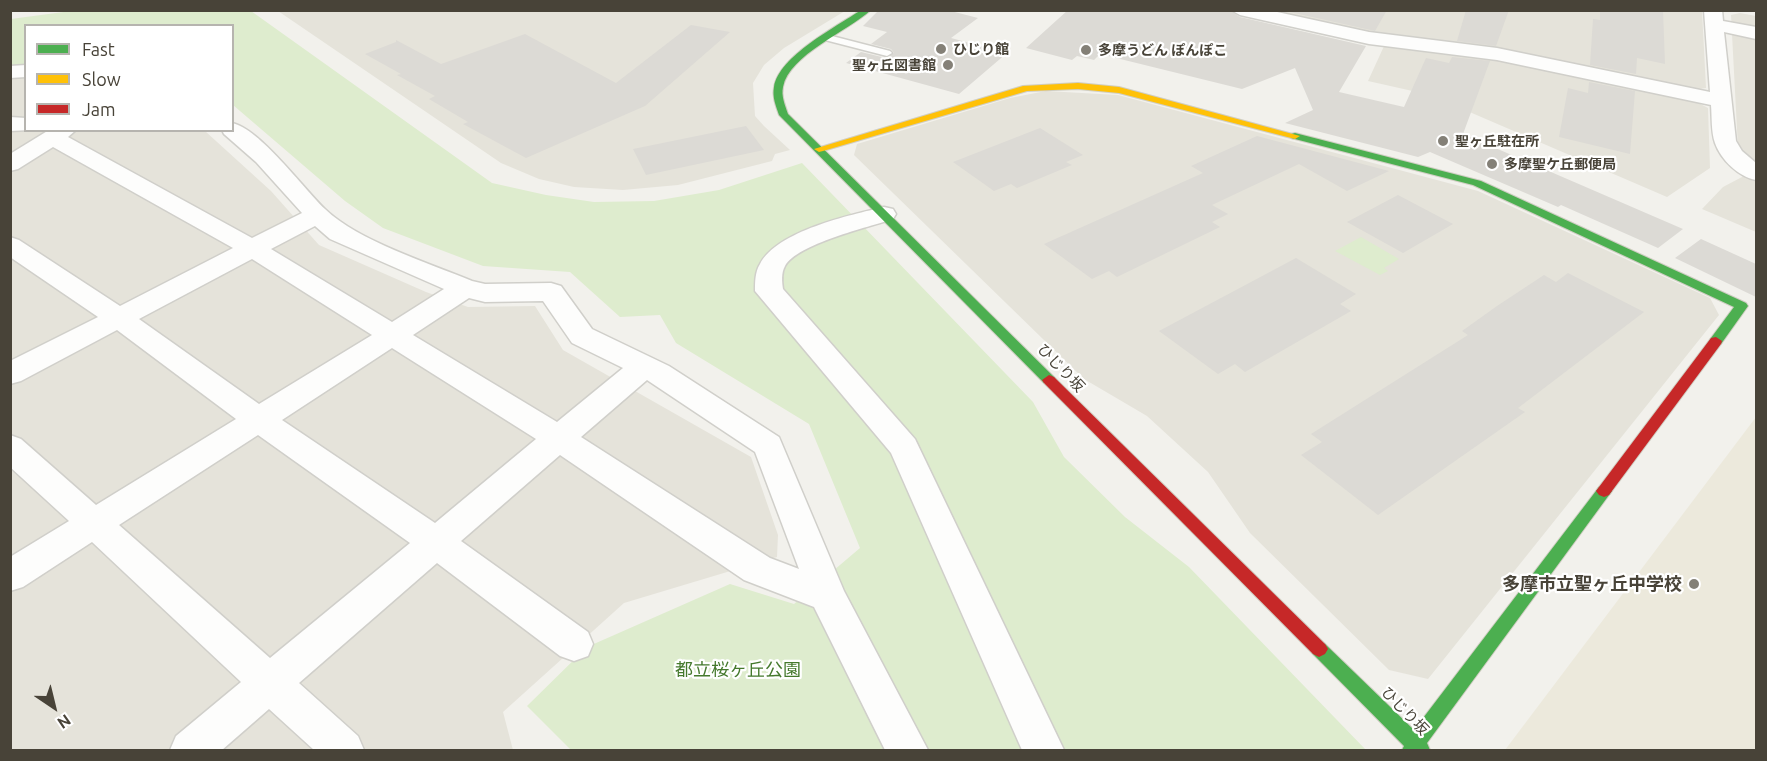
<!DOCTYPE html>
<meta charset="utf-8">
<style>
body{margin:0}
#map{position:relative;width:1767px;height:761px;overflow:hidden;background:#f2f1ec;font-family:Ubuntu,sans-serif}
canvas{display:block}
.frame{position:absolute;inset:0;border:12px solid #484338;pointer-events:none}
.legend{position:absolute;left:24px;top:24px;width:210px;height:108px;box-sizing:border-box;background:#fff;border:2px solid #b6b4af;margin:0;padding:8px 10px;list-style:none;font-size:18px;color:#484338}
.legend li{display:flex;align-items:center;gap:12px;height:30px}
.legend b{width:30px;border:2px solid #b6b4af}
.north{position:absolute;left:24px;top:677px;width:60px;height:60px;-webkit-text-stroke:4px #fff;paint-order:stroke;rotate:145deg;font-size:16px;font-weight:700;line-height:24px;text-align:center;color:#484338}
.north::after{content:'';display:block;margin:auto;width:21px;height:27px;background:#484338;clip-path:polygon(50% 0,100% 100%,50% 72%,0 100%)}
</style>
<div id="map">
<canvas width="1767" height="761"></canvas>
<div class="frame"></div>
<ul class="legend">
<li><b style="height:8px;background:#4caf50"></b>Fast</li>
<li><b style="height:8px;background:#ffc107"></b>Slow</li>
<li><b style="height:8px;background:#c62828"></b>Jam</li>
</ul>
<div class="north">N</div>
</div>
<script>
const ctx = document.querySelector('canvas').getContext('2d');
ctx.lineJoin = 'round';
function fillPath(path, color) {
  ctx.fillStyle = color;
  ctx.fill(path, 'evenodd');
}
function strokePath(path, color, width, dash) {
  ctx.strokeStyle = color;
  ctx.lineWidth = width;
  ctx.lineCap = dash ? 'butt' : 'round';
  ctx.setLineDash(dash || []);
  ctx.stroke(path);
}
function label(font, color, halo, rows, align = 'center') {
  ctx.font = font + ' Ubuntu,"Noto Sans JP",sans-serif';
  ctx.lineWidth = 4.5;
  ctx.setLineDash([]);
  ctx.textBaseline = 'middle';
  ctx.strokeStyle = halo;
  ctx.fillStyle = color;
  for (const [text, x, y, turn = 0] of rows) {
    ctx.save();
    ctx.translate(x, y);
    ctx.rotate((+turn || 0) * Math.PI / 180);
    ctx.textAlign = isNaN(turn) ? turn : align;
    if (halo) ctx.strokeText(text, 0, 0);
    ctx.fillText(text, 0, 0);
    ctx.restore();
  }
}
const residential = new Path2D(`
 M 278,11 L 845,11 L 784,48 L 764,65 L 753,83 L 755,116 L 764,126 L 790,150 L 775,154 L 772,161 L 678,185 L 623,190 L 574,187 L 539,179 L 501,163 Z
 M 1257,11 L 1702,11 L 1706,88 L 1691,90 L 1370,35 Z
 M 1740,13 L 1756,16 L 1756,232 L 1702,209 L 1723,187 L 1742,177 L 1755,166 L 1738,148 L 1731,15 Z
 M 1385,44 L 1501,59 L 1691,99 L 1708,108 L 1710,168 L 1667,197 L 1451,104 L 1417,92 L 1368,81 Z
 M 25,77 L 26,130 L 205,131 L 271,191 L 319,245 L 426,292 L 468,307 L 535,306 L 563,350 L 751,457 L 778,535 L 777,557 L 624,603 L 503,712 L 513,750 L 11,750 L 10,78 Z
 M 1046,91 L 1118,95 L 1478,191 L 1710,298 L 1719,315 L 1428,679 L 1389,670 L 1250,533 L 1208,472 L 1147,416 L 1084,379 L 854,155 L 857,144 L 1010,98 Z`);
const education = new Path2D(`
 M 1756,417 L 1756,750 L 1505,750 Z`);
const green = new Path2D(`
 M 71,11 L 251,11 L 492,183 L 546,195 L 594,202 L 654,201 L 719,190 L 802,163 L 1033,402 L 1064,457 L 1125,517 L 1189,567 L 1366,750 L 571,750 L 527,706 L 587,647 L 730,584 L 794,604 L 860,548 L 809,424 L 676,343 L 660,315 L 620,317 L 570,272 L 483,266 L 383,228 L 345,201 L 233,105 L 232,26 L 26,26 L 25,68 L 11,70 L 11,19 Z
 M 1361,237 L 1399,259 L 1384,268 L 1388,271 L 1380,275 L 1335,251 Z`);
const building = new Path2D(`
 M 879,10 L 947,10 L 978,18 L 951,38 L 1007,53 L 959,94 L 846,63 L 861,52 L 886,58 L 894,53 L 891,49 L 871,44 L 887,32 L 863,26 Z
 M 1068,10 L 1229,10 L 1240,17 L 1366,46 L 1339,92 L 1404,107 L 1426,58 L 1449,63 L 1452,57 L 1490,61 L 1463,134 L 1683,229 L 1658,248 L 1561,205 L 1558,207 L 1430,152 L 1418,157 L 1285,123 L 1313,110 L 1295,68 L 1242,89 L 1100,54 L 1094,60 L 1077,56 L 1072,60 L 1026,48 Z
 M 1281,10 L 1387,10 L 1375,31 Z
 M 1466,10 L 1509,10 L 1496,46 L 1457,41 Z
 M 1600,10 L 1663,10 L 1665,64 L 1637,58 L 1636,74 L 1590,65 L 1593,19 L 1600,20 Z
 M 691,25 L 730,32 L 645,106 L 526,158 L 463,124 L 468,122 L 429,99 L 435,96 L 397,75 L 401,74 L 365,54 L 396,42 L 396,40 L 441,64 L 525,34 L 616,83 Z
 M 1589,82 L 1635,91 L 1630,154 L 1559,137 L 1568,88 L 1588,93 Z
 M 746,126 L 764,150 L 646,175 L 633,149 Z
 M 1040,128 L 1083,155 L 1066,162 L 1072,165 L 1017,188 L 1011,184 L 994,191 L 953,162 Z
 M 1257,136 L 1389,171 L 1347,191 L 1299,164 L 1212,205 L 1228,214 L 1212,222 L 1220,227 L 1117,277 L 1109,271 L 1092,279 L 1044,244 L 1203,173 L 1191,166 Z
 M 1398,195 L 1453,224 L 1403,253 L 1347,222 Z
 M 1701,239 L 1756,264 L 1756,297 L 1675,258 Z
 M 1296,258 L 1356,294 L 1340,304 L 1351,311 L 1245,372 L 1235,364 L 1218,374 L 1159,331 Z
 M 1568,273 L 1644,312 L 1518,408 L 1525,412 L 1378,515 L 1301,455 L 1322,442 L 1311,434 L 1468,335 L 1462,331 L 1497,306 L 1544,275 L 1556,282 Z`);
const lane = new Path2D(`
 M 828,35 L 890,51 L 892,53 L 887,56 L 825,40 L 823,38 Z`);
const street = new Path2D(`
 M 1231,10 L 1268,10 L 1369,32 L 1497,48 L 1710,92 L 1704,10 L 1722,10 L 1723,21 L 1756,27 L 1756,39 L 1724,32 L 1736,141 L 1742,151 L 1756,163 L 1756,180 C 1739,177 1721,160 1715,143 C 1711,132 1712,117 1711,105 L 1497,60 L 1369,44 L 1240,15 Z
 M 26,65 L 26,77 L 10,78 L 10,66 Z
 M 10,117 L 26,118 L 26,130 L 30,130 L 10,131 Z
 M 232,123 C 260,129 303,188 325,209 C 358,241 429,263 472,281 L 485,284 L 551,283 L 561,286 L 592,329 L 669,366 L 779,437 L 844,591 L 928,750 L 885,750 L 814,607 L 744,580 L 560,455 L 461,541 L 588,632 L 593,644 L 588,656 L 574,661 L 560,656 L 437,563 L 299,683 L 358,736 L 364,750 L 314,750 L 269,709 L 222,750 L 170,750 L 176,736 L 241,682 L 92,542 L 23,587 L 10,591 L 10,557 L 69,521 L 10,467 L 10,435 L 21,439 L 96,505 L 236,419 L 117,330 L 21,381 L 10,384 L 10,361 L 98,317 L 10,257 L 10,237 L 19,240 L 120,306 L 233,248 L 53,147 L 18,169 L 10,171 L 10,154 L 49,130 L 76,130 L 68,137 L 252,238 L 302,213 L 256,162 L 224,134 L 222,130 L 232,130 ZM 315,226 L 330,239 L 444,289 L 392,322 L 271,249 ZM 252,259 L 372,335 L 259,404 L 139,319 ZM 469,298 L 485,302 L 543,301 L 572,343 L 623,368 L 557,422 L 413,335 ZM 392,348 L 536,439 L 435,523 L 282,420 ZM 647,380 L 755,452 L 799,569 L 770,558 L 581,437 ZM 258,435 L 410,543 L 270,658 L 119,525 Z
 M 884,207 L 893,209 L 896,214 L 893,219 C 869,227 797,244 785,266 C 781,273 782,282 783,289 L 915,439 L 1064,750 L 1022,750 L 891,453 L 755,291 C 755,282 755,272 760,264 C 777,231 850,215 884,207 Z`);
const fast = new Path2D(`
 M 861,10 L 871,10 C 848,31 789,55 783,87 C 781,96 785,105 788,114 L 1054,377 L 1056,380 L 1054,383 L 1044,383 L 779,115 C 776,106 772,97 774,87 C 779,56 836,27 861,10 Z
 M 1295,133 L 1481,181 L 1746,303 L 1748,306 L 1721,344 L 1711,344 L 1710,341 L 1711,338 L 1734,307 L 1473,185 L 1291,138 L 1291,134 Z
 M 1604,485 L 1609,487 L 1612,491 L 1609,495 L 1427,743 L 1430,750 L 1402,750 L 1404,746 L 1313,654 L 1310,649 L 1313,644 L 1319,641 L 1325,644 L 1414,730 L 1599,487 Z`);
const slow = new Path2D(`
 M 1078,83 L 1119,87 L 1300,136 L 1295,139 L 1119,93 L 1078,89 L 1027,91 L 823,151 L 819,152 L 814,149 L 1023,86 Z`);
const jam = new Path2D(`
 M 1716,337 L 1722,341 L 1721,344 L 1609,495 L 1604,497 L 1599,495 L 1596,491 L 1599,487 L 1711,338 Z
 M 1049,375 L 1054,377 L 1325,644 L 1328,649 L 1325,654 L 1319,657 L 1313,654 L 1044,383 L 1042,380 Z`);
const markers = [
 [941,49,6,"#848077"],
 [1086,50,6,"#848077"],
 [948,65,6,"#848077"],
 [1443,141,6,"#848077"],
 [1492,164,6,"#848077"],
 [1694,584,6,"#848077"]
];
const farPoinames = [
 ["ひじり館",953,49],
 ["多摩うどん ぽんぽこ",1098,50],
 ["聖ヶ丘図書館",936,65,"right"],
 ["聖ヶ丘駐在所",1455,141],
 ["多摩聖ケ丘郵便局",1504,164]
];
const streetNames = [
 ["ひじり坂",1061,368,46],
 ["ひじり坂",1405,711,46]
];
const nearPoinames = [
 ["多摩市立聖ヶ丘中学校",1682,584]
];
const nearParknames = [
 ["都立桜ヶ丘公園",738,670]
];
fillPath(residential, '#e5e3da');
fillPath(education, '#ece9dc');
fillPath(green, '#deecce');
fillPath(building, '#dcdad5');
strokePath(lane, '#d0cfca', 3);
strokePath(street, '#d0cfca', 3);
strokePath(fast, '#d0cec3', 2);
strokePath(slow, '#d0cec3', 2);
strokePath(jam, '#d0cec3', 2);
fillPath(lane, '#fdfdfc');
fillPath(street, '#fdfdfc');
fillPath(fast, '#4caf50');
fillPath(slow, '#ffc107');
fillPath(jam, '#c62828');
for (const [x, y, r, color] of markers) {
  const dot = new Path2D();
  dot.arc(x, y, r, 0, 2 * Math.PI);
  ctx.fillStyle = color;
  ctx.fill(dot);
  strokePath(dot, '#fff', 2);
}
label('bold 14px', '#484338', '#fff', farPoinames, 'left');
label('15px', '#484338', '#fff', streetNames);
label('bold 18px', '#484338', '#fff', nearPoinames, 'right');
label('18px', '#45792d', '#fff', nearParknames);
</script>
